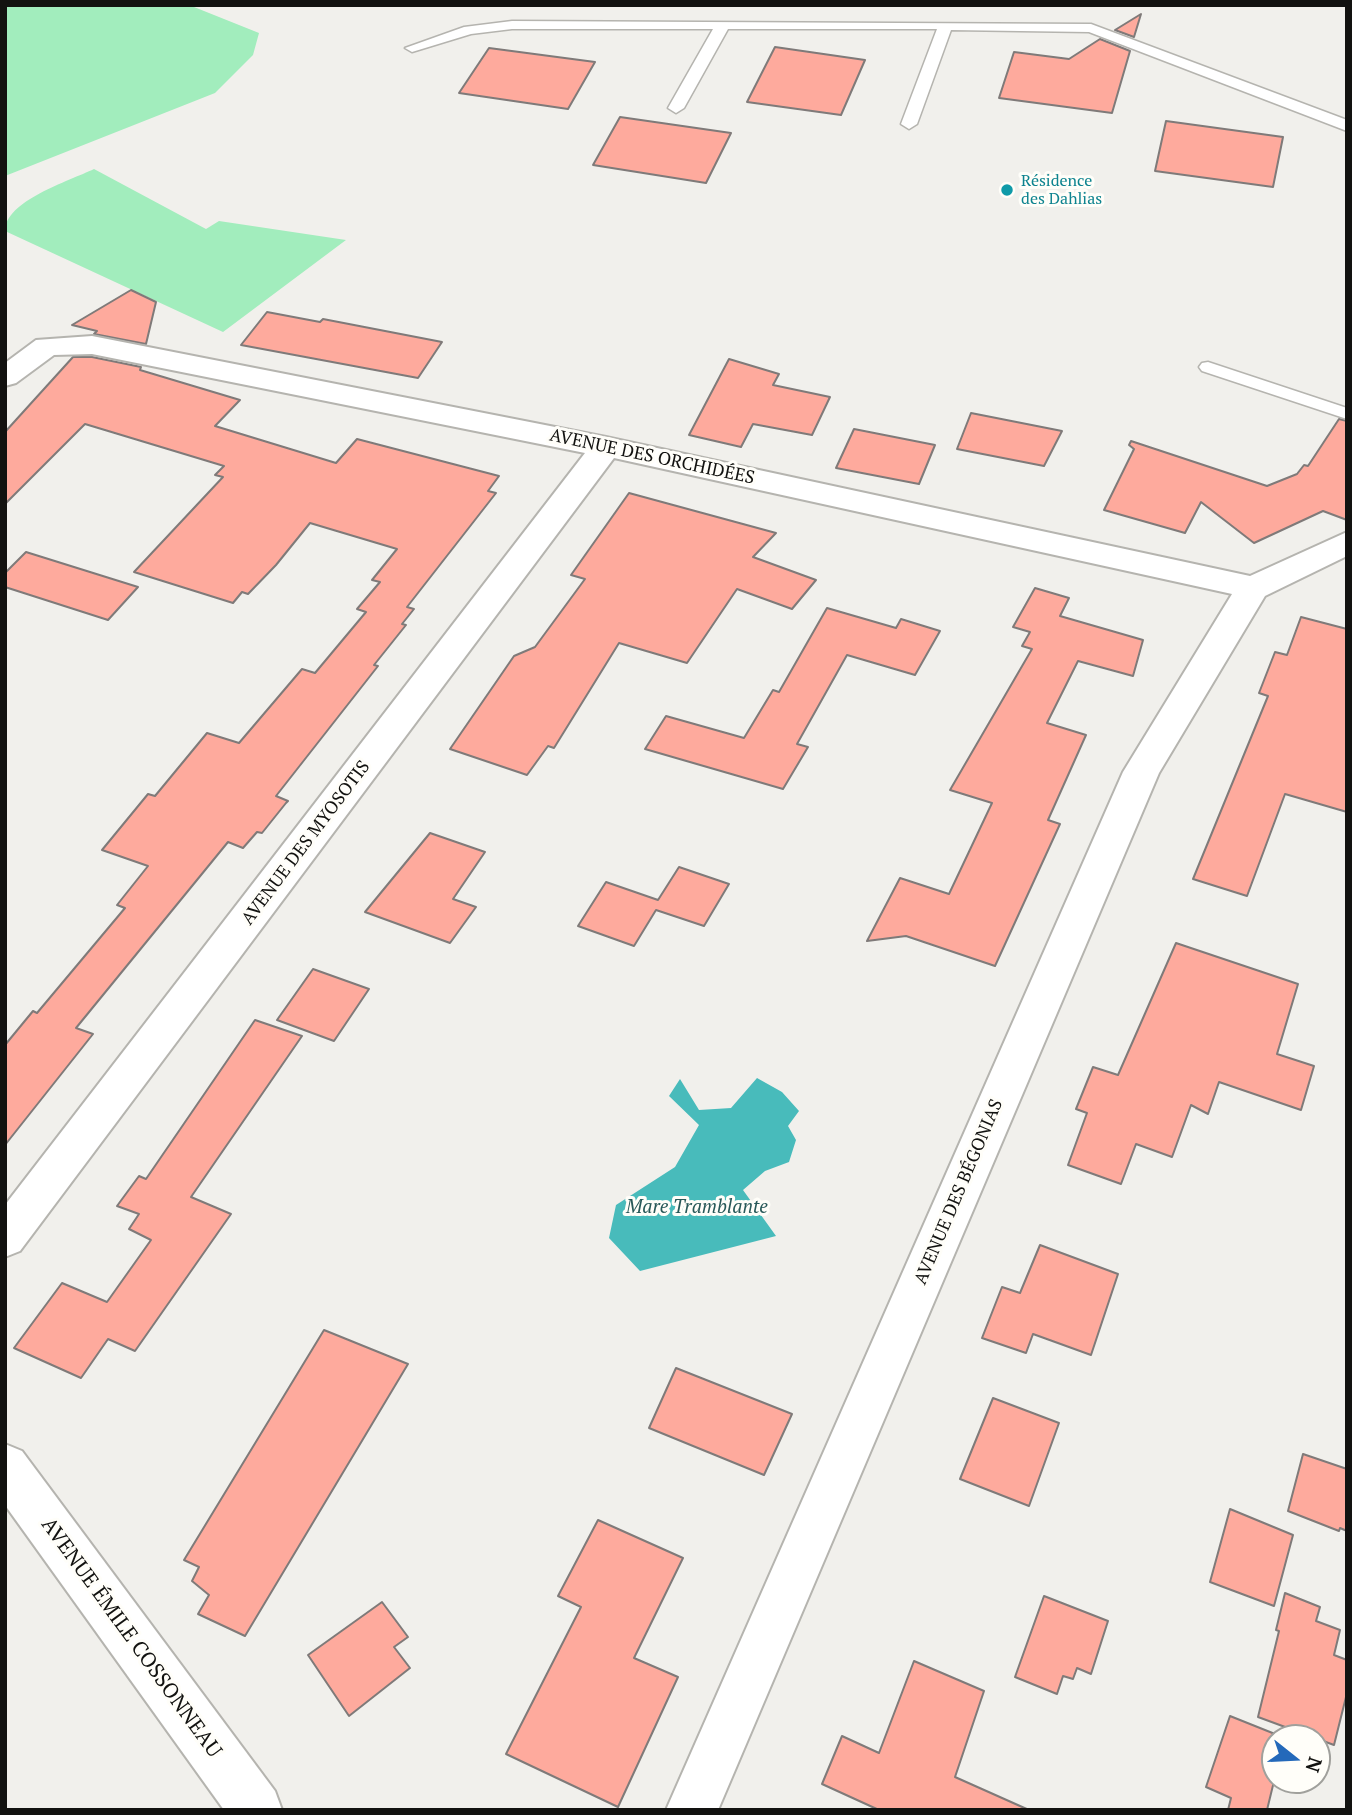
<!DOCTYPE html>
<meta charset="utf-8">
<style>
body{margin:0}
#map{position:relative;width:1352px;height:1815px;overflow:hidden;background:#f1f0ec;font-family:"PT Serif",serif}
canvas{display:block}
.frame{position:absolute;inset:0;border:7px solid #121210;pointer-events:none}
.north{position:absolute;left:1261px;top:1724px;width:70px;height:70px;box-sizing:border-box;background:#fffef9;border:2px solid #a0a09c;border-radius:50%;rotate:108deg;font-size:19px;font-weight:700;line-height:28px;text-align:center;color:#121210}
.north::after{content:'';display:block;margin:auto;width:24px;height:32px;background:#2469ba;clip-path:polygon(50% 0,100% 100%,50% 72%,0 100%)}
</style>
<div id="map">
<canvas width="1352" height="1815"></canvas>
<div class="frame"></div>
<div class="north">N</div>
</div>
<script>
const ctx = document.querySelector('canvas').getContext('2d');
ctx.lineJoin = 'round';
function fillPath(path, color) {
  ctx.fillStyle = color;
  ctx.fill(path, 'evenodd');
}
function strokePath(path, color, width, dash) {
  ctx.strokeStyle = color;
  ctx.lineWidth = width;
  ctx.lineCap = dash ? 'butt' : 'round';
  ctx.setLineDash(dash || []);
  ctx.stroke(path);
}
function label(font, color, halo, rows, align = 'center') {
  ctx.font = font + ' "PT Serif",serif';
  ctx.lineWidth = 6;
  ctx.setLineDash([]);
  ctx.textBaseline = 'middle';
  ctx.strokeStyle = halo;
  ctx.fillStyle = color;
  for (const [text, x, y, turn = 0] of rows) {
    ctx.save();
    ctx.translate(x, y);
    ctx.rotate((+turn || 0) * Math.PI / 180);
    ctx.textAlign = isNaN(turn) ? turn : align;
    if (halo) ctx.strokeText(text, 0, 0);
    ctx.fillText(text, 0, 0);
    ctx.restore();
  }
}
const green = new Path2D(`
 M 5,5 L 189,5 L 259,33 L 253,55 L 215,93 L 5,176 Z
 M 94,169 L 206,229 L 219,221 L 346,240 L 223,332 L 5,231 C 5,201 69,181 94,169 Z`);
const water = new Path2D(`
 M 757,1078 L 782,1092 L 799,1111 L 788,1126 L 796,1140 L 789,1162 L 765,1171 L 743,1190 L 776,1236 L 640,1271 L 609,1238 L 616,1205 L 675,1167 L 699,1125 L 669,1096 L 680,1079 L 699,1110 L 731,1108 Z`);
const building = new Path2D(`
 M 1141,14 L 1134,37 L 1115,30 Z
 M 1100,39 L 1130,51 L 1112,113 L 999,98 L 1014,52 L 1069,59 Z
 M 775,47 L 865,60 L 841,115 L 747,102 Z
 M 489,48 L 595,62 L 568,109 L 459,93 Z
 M 620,117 L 731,133 L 706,183 L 593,165 Z
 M 1166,121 L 1283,137 L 1273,187 L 1155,171 Z
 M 131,290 L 156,302 L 146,344 L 94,334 L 97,331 L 72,325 Z
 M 267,312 L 320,322 L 323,319 L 442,342 L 418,378 L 241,345 Z
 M 73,357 L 92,357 L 141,367 L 140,370 L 240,400 L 215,426 L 336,463 L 357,439 L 499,476 L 488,491 L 496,493 L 407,607 L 414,609 L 402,624 L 406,625 L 374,665 L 378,666 L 276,796 L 288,801 L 286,803 L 262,833 L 257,832 L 243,848 L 228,842 L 76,1028 L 93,1034 L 5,1145 L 5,1045 L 33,1011 L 37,1013 L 125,908 L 117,905 L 148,866 L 102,850 L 148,794 L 155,796 L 207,733 L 239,743 L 302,669 L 315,673 L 366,612 L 357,609 L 380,582 L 372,580 L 397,549 L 310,523 L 276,565 L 248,594 L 242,592 L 233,603 L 134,572 L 223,477 L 215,475 L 224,466 L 85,424 L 5,504 L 5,432 Z
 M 729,359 L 779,374 L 773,385 L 830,397 L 812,435 L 753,424 L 741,447 L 689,435 Z
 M 971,413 L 1062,431 L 1044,466 L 957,449 Z
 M 1339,419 L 1347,421 L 1347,520 L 1323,511 L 1254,543 L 1201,502 L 1185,533 L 1104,510 L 1134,449 L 1129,445 L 1131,441 L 1267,486 L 1297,474 L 1304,465 L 1308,466 Z
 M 854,429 L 935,445 L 919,484 L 836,468 Z
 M 629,493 L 776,533 L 753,557 L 816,580 L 792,609 L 737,589 L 687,663 L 619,643 L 554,748 L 548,746 L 527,775 L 450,749 L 514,656 L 535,647 L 585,579 L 571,575 Z
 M 26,552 L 138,587 L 108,620 L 5,587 L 5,573 Z
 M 1035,588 L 1069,598 L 1060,616 L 1143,640 L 1133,676 L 1078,661 L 1047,723 L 1086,735 L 1048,820 L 1060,824 L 995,966 L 906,936 L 867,941 L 900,878 L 949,894 L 992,803 L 950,790 L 1032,649 L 1022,646 L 1030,632 L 1013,627 Z
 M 827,608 L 896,628 L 901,619 L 940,631 L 915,675 L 847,655 L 797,744 L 808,747 L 783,789 L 645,749 L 666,716 L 744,738 L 773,690 L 779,692 Z
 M 1301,617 L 1347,629 L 1347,812 L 1285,794 L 1247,896 L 1193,879 L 1268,696 L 1259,693 L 1275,652 L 1287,655 Z
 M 430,833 L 485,852 L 453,899 L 476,907 L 450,943 L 365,912 Z
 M 679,867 L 729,884 L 704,926 L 656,910 L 634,946 L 578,926 L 606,882 L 658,900 Z
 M 1176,943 L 1298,984 L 1277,1054 L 1314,1066 L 1301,1110 L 1219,1082 L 1208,1114 L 1191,1105 L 1172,1157 L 1136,1144 L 1121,1184 L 1068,1165 L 1087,1113 L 1076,1109 L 1093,1067 L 1118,1075 Z
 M 313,969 L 369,989 L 334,1041 L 277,1020 Z
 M 255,1020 L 302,1036 L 191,1197 L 231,1214 L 135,1351 L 108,1339 L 81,1378 L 14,1348 L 62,1283 L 107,1302 L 151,1240 L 129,1229 L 139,1214 L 117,1206 L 139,1176 L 146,1179 Z
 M 1040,1245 L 1118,1274 L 1091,1355 L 1033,1334 L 1026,1353 L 982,1338 L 1002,1287 L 1020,1293 Z
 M 324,1330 L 408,1364 L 245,1636 L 198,1614 L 209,1595 L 192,1581 L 199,1567 L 184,1560 Z
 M 676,1368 L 792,1414 L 764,1475 L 649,1428 Z
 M 993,1398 L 1059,1423 L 1029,1506 L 960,1479 Z
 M 1303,1454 L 1347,1469 L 1347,1531 L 1340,1528 L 1339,1531 L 1288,1511 Z
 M 1230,1509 L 1293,1535 L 1274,1606 L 1210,1582 Z
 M 598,1520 L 683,1558 L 634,1658 L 678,1677 L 618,1807 L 506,1754 L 581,1607 L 558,1596 Z
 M 1285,1593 L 1320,1607 L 1316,1621 L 1340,1630 L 1334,1655 L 1347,1660 L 1347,1693 L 1334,1745 L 1258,1717 L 1279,1631 L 1276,1630 Z
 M 1044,1596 L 1108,1621 L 1091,1674 L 1077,1668 L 1073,1679 L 1063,1676 L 1057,1694 L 1015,1677 Z
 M 382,1602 L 408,1637 L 394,1647 L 410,1668 L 349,1716 L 308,1655 Z
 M 914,1661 L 984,1691 L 955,1777 L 1029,1810 L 879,1810 L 822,1784 L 842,1736 L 879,1753 Z
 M 1230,1716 L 1275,1734 L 1275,1777 L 1267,1810 L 1228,1810 L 1231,1798 L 1206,1787 Z`);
const lane = new Path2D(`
 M 512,21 L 1091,24 L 1347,120 L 1347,131 L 1089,32 L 951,30 L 917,124 L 909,129 L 901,124 L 937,29 L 728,29 L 684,108 L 676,113 L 668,108 L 713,29 L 512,29 L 471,34 L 412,52 L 405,48 L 464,27 Z
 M 1208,362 L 1347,408 L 1347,419 L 1202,371 L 1199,367 L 1202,363 Z`);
const street = new Path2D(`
 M 92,336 L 606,437 L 1250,576 L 1347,532 L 1347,556 L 1265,596 L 1159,773 L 718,1810 L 666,1810 L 1123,772 L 1232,594 L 614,458 L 20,1251 L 5,1257 L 5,1205 L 585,453 L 92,354 L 54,355 L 16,383 L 5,386 L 5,363 L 36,340 Z`);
const secondary = new Path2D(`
 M 5,1444 L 22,1451 L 275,1791 L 282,1810 L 224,1810 L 5,1505 Z`);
const markers = [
 [1007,190,7,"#0f9aa8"]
];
const farCulturenames = [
 ["Résidence",1021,181],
 ["des Dahlias",1021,199]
];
const streetNames = [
 ["AVENUE DES ORCHIDÉES",652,457,12],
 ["AVENUE DES MYOSOTIS",306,843,-53],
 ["AVENUE DES BÉGONIAS",959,1192,-67]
];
const waterNames = [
 ["Mare Tramblante",697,1208]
];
const nearStreetnames = [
 ["AVENUE ÉMILE COSSONNEAU",131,1638,54]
];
fillPath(green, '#a2edbd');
fillPath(water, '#48bbbb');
fillPath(building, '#feaa9d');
strokePath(building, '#7f7a79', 2);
strokePath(lane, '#b5b4af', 3);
strokePath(street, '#b5b4af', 4);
strokePath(secondary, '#b5b4af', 4);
fillPath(lane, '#fff');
fillPath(street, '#fff');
fillPath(secondary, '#fff');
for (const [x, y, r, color] of markers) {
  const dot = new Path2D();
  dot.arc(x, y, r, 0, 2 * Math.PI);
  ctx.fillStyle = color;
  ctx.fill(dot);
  strokePath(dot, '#fffef9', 2.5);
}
label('16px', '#0d838f', '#fffef9', farCulturenames, 'left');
label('18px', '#121210', '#fffef9', streetNames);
label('italic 19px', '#275858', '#fffef9', waterNames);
label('21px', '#121210', '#fffef9', nearStreetnames);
</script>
